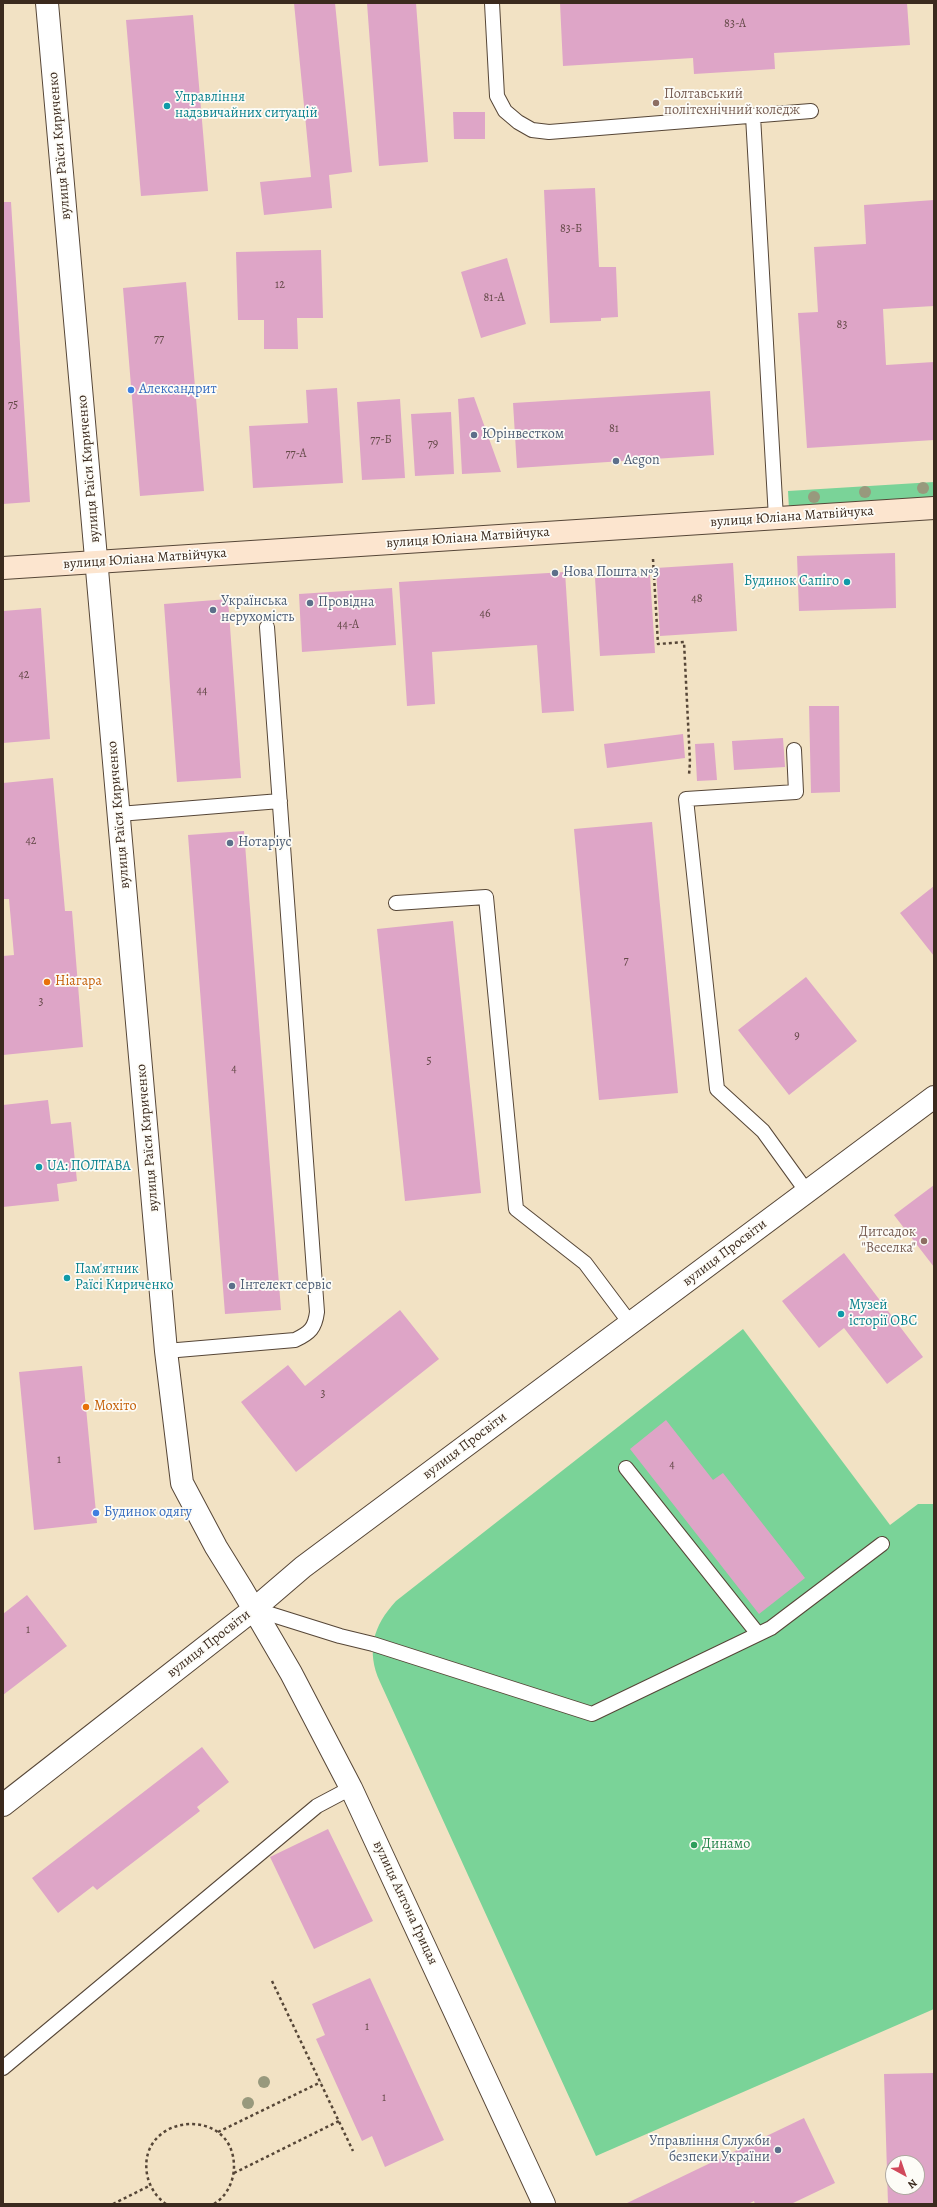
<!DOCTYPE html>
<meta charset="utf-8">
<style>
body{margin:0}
#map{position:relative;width:937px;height:2207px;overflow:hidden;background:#f2e2c4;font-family:Alegreya,serif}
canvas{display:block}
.frame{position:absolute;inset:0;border:4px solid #3b2a1e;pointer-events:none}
.north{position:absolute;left:885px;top:2155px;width:40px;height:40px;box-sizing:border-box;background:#fdfcf7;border:1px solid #afa8a0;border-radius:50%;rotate:140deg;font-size:11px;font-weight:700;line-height:16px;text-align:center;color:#3b2a1e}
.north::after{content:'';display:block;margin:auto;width:14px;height:18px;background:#d1495b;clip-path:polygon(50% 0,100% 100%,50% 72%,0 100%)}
</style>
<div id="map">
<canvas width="937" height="2207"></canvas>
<div class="frame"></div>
<div class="north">N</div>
</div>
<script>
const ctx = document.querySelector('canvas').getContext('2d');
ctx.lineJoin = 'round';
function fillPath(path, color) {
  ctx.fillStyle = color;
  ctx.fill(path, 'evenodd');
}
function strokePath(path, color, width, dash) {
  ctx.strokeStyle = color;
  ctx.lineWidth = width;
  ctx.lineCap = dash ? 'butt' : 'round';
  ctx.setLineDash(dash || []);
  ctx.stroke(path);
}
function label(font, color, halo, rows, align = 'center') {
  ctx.font = font + ' Alegreya,serif';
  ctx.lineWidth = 3.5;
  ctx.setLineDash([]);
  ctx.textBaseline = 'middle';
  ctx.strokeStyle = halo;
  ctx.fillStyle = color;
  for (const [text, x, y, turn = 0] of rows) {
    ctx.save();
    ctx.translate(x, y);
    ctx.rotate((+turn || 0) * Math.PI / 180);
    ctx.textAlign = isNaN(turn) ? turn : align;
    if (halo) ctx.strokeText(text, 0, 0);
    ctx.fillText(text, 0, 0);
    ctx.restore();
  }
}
const green = new Path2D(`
 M 934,482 L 934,500 L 789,509 L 788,491 Z
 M 743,1329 L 890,1525 L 918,1504 L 934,1504 L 934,2009 L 596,2156 L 380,1682 C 366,1651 373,1626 396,1601 Z`);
const building = new Path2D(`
 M 294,3 L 335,3 L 352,172 L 329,175 L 332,208 L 264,215 L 260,182 L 311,177 Z
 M 367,3 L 416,3 L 428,162 L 379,166 Z
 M 560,3 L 907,3 L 910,45 L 774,53 L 775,69 L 694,74 L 693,58 L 563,66 Z
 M 193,15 L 208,191 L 141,196 L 126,20 Z
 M 453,112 L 485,112 L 485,139 L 454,139 Z
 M 595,188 L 599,267 L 616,267 L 618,317 L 601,318 L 601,321 L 550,323 L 544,190 Z
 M 934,200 L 934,306 L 883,309 L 886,365 L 934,362 L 934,440 L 807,448 L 798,313 L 818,312 L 814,247 L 866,244 L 864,205 Z
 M 3,202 L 11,202 L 30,502 L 3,504 Z
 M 321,250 L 323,318 L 297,318 L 298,349 L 264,349 L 264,320 L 238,320 L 236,252 Z
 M 507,258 L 526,324 L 481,338 L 461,272 Z
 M 186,282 L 204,491 L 140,496 L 123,288 Z
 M 337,388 L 343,483 L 253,488 L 249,426 L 308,423 L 306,390 Z
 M 710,391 L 714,455 L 517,468 L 513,403 Z
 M 474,397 L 501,472 L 462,474 L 458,399 Z
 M 400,399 L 405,478 L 362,480 L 357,402 Z
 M 451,412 L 454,474 L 415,476 L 411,414 Z
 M 895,553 L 896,608 L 799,611 L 797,556 Z
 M 733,563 L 737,631 L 660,636 L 656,568 Z
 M 565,572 L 574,711 L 542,713 L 537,645 L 432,652 L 435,704 L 407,706 L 399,582 Z
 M 650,575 L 655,653 L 600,656 L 595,578 Z
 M 392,588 L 396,645 L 302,652 L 299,594 Z
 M 228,599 L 241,778 L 177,782 L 164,604 Z
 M 41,608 L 50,739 L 3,743 L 3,611 Z
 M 809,706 L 839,706 L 840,792 L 811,793 Z
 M 683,734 L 685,758 L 607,768 L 604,744 Z
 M 783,738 L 785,767 L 734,770 L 732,741 Z
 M 714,743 L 717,780 L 697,781 L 695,744 Z
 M 53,778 L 65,911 L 72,911 L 83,1047 L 3,1055 L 3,956 L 14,955 L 9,899 L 3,899 L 3,783 Z
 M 652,822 L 678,1093 L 599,1100 L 574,829 Z
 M 244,831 L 281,1310 L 225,1314 L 188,835 Z
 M 934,886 L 934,956 L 900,913 Z
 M 453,921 L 481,1193 L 405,1201 L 377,929 Z
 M 806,977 L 857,1041 L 789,1095 L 738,1030 Z
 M 48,1100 L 51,1124 L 71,1122 L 77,1181 L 57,1184 L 59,1201 L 3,1207 L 3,1105 Z
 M 934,1185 L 934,1267 L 894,1215 Z
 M 844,1253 L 923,1357 L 887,1384 L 844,1328 L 819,1348 L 782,1301 Z
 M 400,1310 L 439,1359 L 296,1472 L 241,1402 L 288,1365 L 305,1386 Z
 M 82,1366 L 97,1523 L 34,1530 L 19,1372 Z
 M 666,1420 L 713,1480 L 723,1473 L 805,1578 L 759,1614 L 630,1449 Z
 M 27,1595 L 67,1646 L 3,1695 L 3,1614 Z
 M 202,1747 L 229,1782 L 197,1807 L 200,1811 L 97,1890 L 93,1886 L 58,1913 L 32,1878 Z
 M 328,1829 L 373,1921 L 314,1949 L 270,1857 Z
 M 370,1978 L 444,2140 L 385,2167 L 372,2136 L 362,2141 L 316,2039 L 325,2035 L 312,2004 Z
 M 934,2073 L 934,2204 L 888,2204 L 884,2074 ZM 893,2163 L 917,2163 L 917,2187 L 893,2187 Z
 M 804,2118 L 835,2183 L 791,2204 L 755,2204 L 754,2201 L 748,2204 L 625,2204 Z`);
const path = new Path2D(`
 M 653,559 L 658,644 L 684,642 L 690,762 L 689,775
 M 272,1981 L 353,2151
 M 218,2132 L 321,2082
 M 234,2173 L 339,2121
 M 113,2204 L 151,2185
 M 166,2204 C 156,2197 149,2186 147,2174 C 137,2114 233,2104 234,2166 C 234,2181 227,2196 214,2204`);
const lane = new Path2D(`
 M 492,3 L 497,96 L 505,111 L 518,122 L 532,130 L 549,132 L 811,111
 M 753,116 L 776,518
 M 794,750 L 796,792 L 686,799 L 717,1089 L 763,1131 L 807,1192
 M 119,814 L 280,801
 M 396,903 L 486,897 L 516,1209 L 585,1263 L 630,1323
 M 166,1351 L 295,1340 C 310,1333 315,1328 317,1312 L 267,627
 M 626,1468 L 758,1634
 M 254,1609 L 340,1636 L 373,1644 L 592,1714 L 771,1628 L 882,1544
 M 3,2068 L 317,1806 L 351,1788`);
const street = new Path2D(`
 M 47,3 L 166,1351 L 182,1483 L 216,1547 L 242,1589 L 291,1673 L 351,1788 L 544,2204
 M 3,1805 L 254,1609 L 303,1567 L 934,1097`);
const secondary = new Path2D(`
 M 3,568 L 934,508`);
const trees = [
 [923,488],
 [865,492],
 [814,497],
 [264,2082],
 [248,2103]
];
const markers = [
 [656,103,4,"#8d6e63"],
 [167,106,4,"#0f9aa8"],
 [131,390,4,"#3f7fe0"],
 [474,435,4,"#5c6f8a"],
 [616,461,4,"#5c6f8a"],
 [555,573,4,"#5c6f8a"],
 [847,582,4,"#0f9aa8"],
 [310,603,4,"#5c6f8a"],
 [213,610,4,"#5c6f8a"],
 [230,843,4,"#5c6f8a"],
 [47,982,4,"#e8710a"],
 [39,1167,4,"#0f9aa8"],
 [924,1241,4,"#8d6e63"],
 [67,1278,4,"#0f9aa8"],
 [232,1286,4,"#5c6f8a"],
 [841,1314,4,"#0f9aa8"],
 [86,1407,4,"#e8710a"],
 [96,1513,4,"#3f7fe0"],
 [694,1845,4,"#2e9e5b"],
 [778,2150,4,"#5c6f8a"]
];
const numberNames = [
 ["83-А",735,24],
 ["83-Б",571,229],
 ["12",280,285],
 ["81-А",494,298],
 ["83",842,325],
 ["77",159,339],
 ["75",13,405],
 ["81",614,429],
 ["77-Б",381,440],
 ["79",433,444],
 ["77-А",296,454],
 ["48",697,599],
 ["46",485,614],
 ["44-А",348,625],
 ["42",24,675],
 ["44",202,691],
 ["42",31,841],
 ["7",626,961],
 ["3",41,1002],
 ["9",797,1036],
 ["5",429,1061],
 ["4",234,1069],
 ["3",323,1394],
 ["1",59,1460],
 ["4",672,1465],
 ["1",28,1630],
 ["1",367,2027],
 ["1",384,2098]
];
const educationNames = [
 ["Полтавський",664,95],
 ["політехнічний коледж",664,111],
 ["Дитсадок",916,1233,"right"],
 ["\"Веселка\"",916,1249,"right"]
];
const cultureNames = [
 ["Управління",175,98],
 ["надзвичайних ситуацій",175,114],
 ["Будинок Сапіго",839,582,"right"],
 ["UA: ПОЛТАВА",47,1167],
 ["Пам'ятник",75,1270],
 ["Раїсі Кириченко",75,1286],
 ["Музей",849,1306],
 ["історії ОВС",849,1322]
];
const streetNames = [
 ["вулиця Раїси Кириченко",60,146,-95],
 ["вулиця Раїси Кириченко",89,469,-95],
 ["вулиця Юліана Матвійчука",792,517,-4],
 ["вулиця Юліана Матвійчука",468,538,-4],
 ["вулиця Юліана Матвійчука",145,559,-4],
 ["вулиця Раїси Кириченко",119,815,-95],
 ["вулиця Раїси Кириченко",148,1138,-95],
 ["вулиця Просвіти",725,1253,-37],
 ["вулиця Просвіти",465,1446,-37],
 ["вулиця Просвіти",209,1644,-38],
 ["вулиця Антона Грицая",405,1903,65]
];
const shopNames = [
 ["Александрит",139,390],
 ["Будинок одягу",104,1513]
];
const serviceNames = [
 ["Юрінвестком",482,435],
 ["Aegon",624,461],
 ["Нова Пошта №3",563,573],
 ["Українська",221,602],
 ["нерухомість",221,618],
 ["Провідна",318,603],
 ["Нотаріус",238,843],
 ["Інтелект сервіс",240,1286],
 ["Управління Служби",770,2142,"right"],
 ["безпеки України",770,2158,"right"]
];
const foodNames = [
 ["Ніагара",55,982],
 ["Мохіто",94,1407]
];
const leisureNames = [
 ["Динамо",702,1845]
];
fillPath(green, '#7ad398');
fillPath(building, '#dea5c7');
strokePath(lane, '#564637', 16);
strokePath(street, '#564637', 24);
strokePath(secondary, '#564637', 24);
strokePath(path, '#564637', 2.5, [3, 3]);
strokePath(lane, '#fff', 14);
strokePath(street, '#fff', 22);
strokePath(secondary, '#fce5cf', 22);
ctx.fillStyle = '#98997d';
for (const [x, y] of trees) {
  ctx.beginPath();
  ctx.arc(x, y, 6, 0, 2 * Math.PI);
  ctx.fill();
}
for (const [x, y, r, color] of markers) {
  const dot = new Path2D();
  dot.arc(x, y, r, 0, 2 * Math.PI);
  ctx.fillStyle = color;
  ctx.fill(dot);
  strokePath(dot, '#fdfcf7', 1.5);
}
label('12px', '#644948', null, numberNames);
label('14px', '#785e54', '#fdfcf7', educationNames, 'left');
label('14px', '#0d838f', '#fdfcf7', cultureNames, 'left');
label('14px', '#3b2a1e', '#fdfcf7', streetNames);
label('14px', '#366cbe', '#fdfcf7', shopNames, 'left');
label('14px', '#4e5e75', '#fdfcf7', serviceNames, 'left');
label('14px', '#c56008', '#fdfcf7', foodNames, 'left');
label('14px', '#27864d', '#fdfcf7', leisureNames, 'left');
</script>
